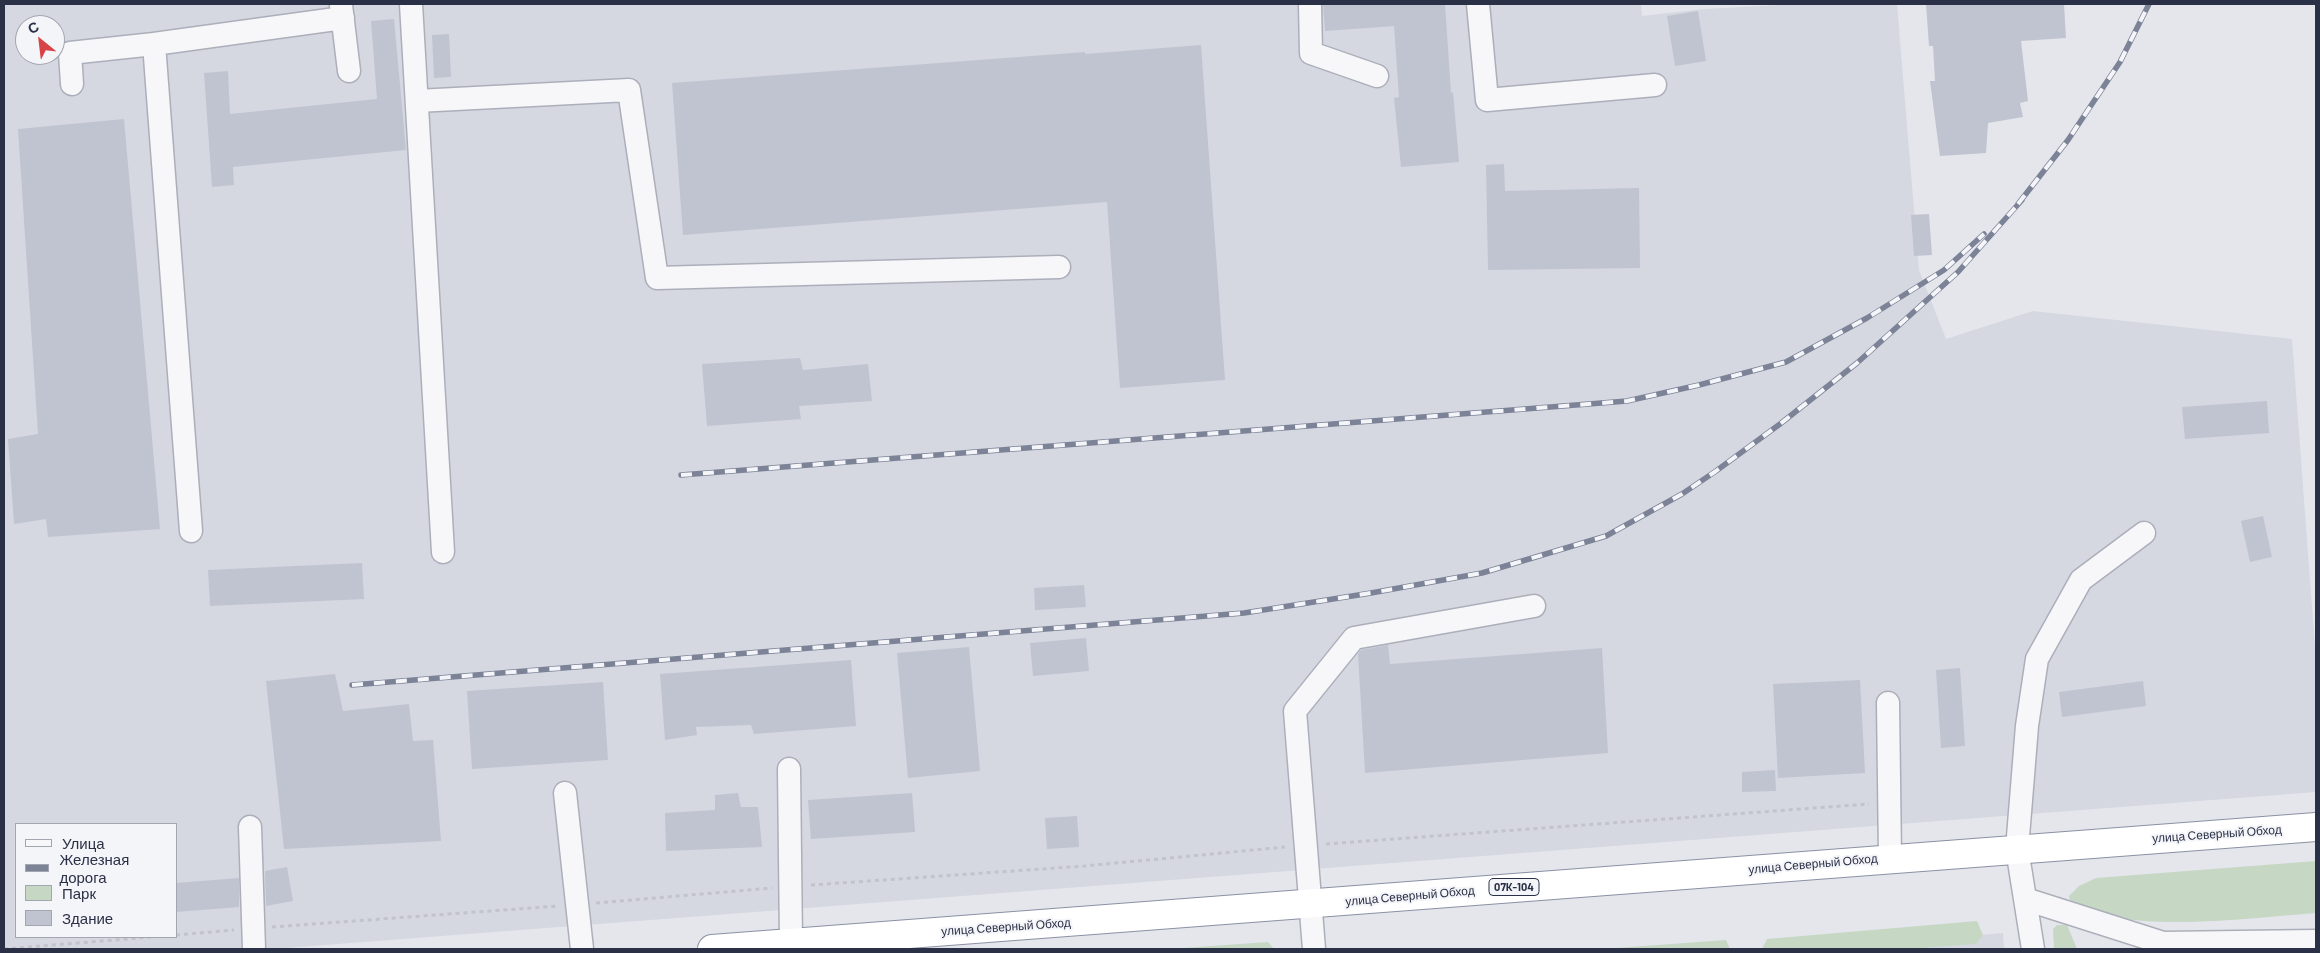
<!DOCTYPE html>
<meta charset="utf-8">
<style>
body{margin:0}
#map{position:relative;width:2320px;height:953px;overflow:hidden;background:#e4e6ec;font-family:Barlow,sans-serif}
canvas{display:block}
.frame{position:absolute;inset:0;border:5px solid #2a3046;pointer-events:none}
.legend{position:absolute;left:15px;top:823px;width:162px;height:115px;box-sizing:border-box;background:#f4f5f9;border:1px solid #a3a6b1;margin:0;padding:6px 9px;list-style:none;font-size:15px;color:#2a3046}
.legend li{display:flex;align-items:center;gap:10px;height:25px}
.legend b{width:25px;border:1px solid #a3a6b1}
.north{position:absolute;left:15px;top:15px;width:50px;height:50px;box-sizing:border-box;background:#f4f5f9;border:1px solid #a3a6b1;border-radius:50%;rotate:331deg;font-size:14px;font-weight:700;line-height:20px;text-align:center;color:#2a3046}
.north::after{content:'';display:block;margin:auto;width:18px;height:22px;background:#d74346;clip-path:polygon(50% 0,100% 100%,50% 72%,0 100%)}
</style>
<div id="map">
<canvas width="2320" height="953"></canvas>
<div class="frame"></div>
<ul class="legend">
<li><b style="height:6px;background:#f7f7fa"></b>Улица</li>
<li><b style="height:6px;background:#7c8397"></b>Железная дорога</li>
<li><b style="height:14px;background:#c6d7c4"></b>Парк</li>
<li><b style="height:14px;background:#c0c4d0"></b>Здание</li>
</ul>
<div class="north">С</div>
</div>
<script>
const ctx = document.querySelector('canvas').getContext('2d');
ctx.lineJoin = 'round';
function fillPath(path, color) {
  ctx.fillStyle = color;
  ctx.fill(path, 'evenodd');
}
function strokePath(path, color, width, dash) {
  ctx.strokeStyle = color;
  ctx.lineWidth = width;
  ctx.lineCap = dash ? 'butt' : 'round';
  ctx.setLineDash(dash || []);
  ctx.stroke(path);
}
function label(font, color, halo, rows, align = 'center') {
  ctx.font = font + ' Barlow,sans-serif';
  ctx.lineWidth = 4;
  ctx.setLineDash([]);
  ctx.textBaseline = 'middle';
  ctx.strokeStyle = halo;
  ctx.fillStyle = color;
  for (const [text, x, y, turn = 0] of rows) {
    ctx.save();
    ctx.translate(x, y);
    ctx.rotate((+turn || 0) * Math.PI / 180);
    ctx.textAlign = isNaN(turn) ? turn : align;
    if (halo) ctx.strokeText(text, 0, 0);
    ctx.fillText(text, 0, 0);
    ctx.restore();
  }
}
const built = new Path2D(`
 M 4,4 L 1641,4 L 1642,16 L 1704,9 L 1799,4 L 1897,4 L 1919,270 L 1946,339 L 2033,311 L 2292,339 L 2316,660 L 2316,792 L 273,949 L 4,949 ZM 25,25 L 55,25 L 55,55 L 25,55 ZM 16,824 L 176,824 L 176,937 L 16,937 Z
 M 2003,933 L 2004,949 L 1819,949 Z`);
const green = new Path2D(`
 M 2316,861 L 2316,913 C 2258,917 2115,937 2070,900 L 2069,896 L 2079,886 L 2096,878 Z
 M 1977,921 L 1983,935 L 1976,944 L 1907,949 L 1762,949 L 1767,939 Z
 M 2057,925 L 2067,925 L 2077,949 L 2054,949 L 2053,929 Z
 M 1726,940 L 1730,949 L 1603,949 Z
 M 1268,942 L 1274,949 L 1169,949 Z`);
const building = new Path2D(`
 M 1323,4 L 1445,4 L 1451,93 L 1453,92 L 1459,162 L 1401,167 L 1394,98 L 1399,97 L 1394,26 L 1325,31 Z
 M 1926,4 L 2064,4 L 2066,38 L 2021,41 L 2028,101 L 2020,103 L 2023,117 L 1988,123 L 1986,153 L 1940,156 L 1930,81 L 1935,81 L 1933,46 L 1929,46 Z
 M 1698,11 L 1706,61 L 1675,66 L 1667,16 Z
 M 394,19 L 406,150 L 233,167 L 234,185 L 212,187 L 204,73 L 228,71 L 230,114 L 377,99 L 371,21 Z
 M 449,34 L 451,77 L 434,78 L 432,35 Z
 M 1201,45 L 1225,380 L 1120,388 L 1107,202 L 683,235 L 672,83 L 1085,52 L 1085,54 Z
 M 124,119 L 160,529 L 48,537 L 46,519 L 14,524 L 8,439 L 38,434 L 18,129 Z
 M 1504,164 L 1505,191 L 1639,188 L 1640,268 L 1488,270 L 1486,165 Z
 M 1929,214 L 1932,255 L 1914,256 L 1911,215 Z
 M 800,358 L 803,370 L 868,364 L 872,401 L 799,406 L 801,419 L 707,426 L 702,364 Z
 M 2267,401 L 2269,433 L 2185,439 L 2182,407 Z
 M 2263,516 L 2272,557 L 2250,562 L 2241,521 Z
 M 362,563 L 364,599 L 210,606 L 208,570 Z
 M 1084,585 L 1086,607 L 1035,610 L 1034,588 Z
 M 1086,638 L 1089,671 L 1033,676 L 1030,643 Z
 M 1388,645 L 1390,664 L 1602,648 L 1608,753 L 1365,773 L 1358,654 L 1361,650 Z
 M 969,647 L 980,771 L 908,778 L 897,653 Z
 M 851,660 L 856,726 L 754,734 L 751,725 L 696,727 L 697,735 L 665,740 L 660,674 Z
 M 1960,668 L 1965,746 L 1941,748 L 1936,670 Z
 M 335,674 L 343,711 L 409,704 L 413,741 L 433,740 L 441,841 L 284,849 L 266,681 Z
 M 1860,680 L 1865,773 L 1778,778 L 1773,684 Z
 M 2143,681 L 2146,706 L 2062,717 L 2059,692 Z
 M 603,682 L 608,760 L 472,769 L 467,691 Z
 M 1775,770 L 1776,791 L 1742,792 L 1742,772 Z
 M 738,793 L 741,807 L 758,807 L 762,847 L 666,851 L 665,813 L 715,810 L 715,795 Z
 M 912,793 L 915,832 L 811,839 L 808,800 Z
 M 1077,816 L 1079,847 L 1047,849 L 1045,818 Z
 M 287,867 L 293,901 L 266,906 L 265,871 Z
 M 239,878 L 239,907 L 176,912 L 176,883 Z`);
const path = new Path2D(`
 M 1326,844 L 1869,804
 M 811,885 L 1085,866 L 1285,847
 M 596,903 L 772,888
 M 272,927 L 558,906
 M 176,935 L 234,930
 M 4,949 L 151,937`);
const minor = new Path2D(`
 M 411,4 L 443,552
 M 1310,4 L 1311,53 L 1377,76
 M 1478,4 L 1487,100 L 1655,85
 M 341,5 L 349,71
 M 72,84 L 70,53 L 154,44
 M 417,101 L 629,90 L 657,278 L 1059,267
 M 191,531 L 154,44 L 343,18
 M 1888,703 L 1890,858
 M 789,769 L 791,943
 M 565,793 L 582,949
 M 250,827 L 254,949
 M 2025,899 L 2163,943 L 2316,941
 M 1314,949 L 1295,711 L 1354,638 L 1534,606
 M 2033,949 L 2017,849 L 2027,726 L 2037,659 L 2081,580 L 2144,533`);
const highway = new Path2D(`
 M 712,949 L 2316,827`);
const rail = new Path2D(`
 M 2018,204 L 2068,140 L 2120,62 L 2149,4
 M 681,475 L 1627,401 L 1699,385 L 1786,362 L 1867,318 L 1944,270 L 1984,234
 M 352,685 L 1244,613 L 1371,593 L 1482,573 L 1606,536 L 1682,494 L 1716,471 L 1780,424 L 1857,363 L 1958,272 L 2022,200`);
const shields = [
 [1514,887,50]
];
const shieldNames = [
 ["07К-104",1514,887]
];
const streetNames = [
 ["улица Северный Обход",2217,834,-4],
 ["улица Северный Обход",1813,864,-5],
 ["улица Северный Обход",1410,896,-5],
 ["улица Северный Обход",1006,927,-4]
];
fillPath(built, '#d5d8e1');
fillPath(green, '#c6d7c4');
fillPath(building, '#c0c4d0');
strokePath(minor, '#acafba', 25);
strokePath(highway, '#8a91a4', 30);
strokePath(path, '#c2c3cb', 3, [4, 4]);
strokePath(minor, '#f7f7fa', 22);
strokePath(highway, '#fff', 28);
strokePath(rail, '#7c8397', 5.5);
strokePath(rail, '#f4f5f9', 4, [11]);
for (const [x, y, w] of shields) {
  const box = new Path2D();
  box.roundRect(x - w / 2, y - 8.5, w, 17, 4);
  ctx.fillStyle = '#f4f5f9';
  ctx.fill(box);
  strokePath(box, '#2a3046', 1);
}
label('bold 11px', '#2a3046', null, shieldNames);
label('12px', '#2a3046', '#f4f5f9', streetNames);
</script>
